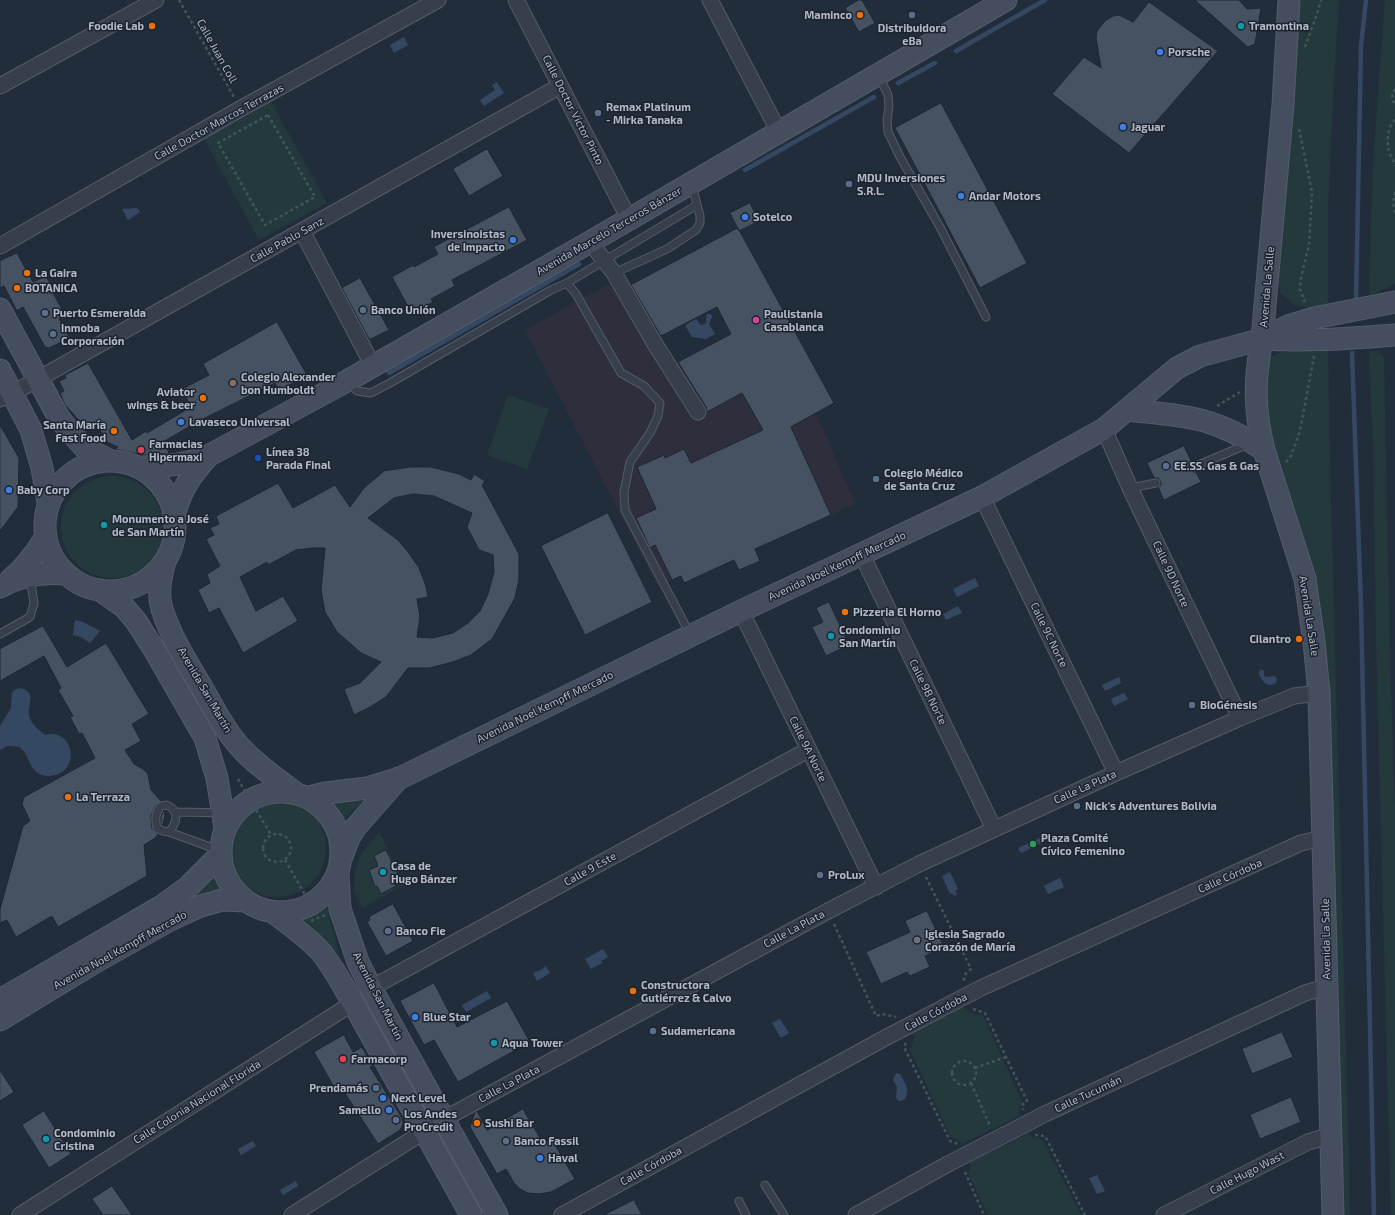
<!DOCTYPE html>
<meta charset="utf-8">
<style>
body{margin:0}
canvas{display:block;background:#222d3b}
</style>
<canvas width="1395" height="1215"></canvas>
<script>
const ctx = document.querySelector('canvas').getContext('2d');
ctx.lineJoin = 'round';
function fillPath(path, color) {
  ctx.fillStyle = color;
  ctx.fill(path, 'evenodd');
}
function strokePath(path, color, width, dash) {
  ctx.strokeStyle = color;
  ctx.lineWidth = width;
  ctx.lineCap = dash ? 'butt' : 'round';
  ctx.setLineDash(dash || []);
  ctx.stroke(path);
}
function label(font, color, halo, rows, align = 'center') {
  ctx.font = font + ' "Exo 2",sans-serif';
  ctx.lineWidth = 3;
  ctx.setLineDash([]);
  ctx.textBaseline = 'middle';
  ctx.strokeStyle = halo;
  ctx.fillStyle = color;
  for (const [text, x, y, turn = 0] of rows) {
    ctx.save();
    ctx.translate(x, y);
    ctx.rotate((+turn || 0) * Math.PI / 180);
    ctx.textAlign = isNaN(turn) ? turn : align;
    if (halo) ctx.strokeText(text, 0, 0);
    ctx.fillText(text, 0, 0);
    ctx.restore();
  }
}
const medical = new Path2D(`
 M 614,281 L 698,417 L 742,393 L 762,428 L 793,411 L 799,422 L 816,413 L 855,504 L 755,549 L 760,561 L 739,570 L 734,560 L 684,583 L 680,576 L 658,587 L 525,330 Z`);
const green = new Path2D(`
 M 1295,0 L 1339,0 L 1333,96 L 1328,211 L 1328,304 L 1311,308 L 1294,305 L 1280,292 L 1278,275 Z
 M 1385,0 L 1395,0 L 1395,284 L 1369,296 L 1373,164 Z
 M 271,102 L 327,203 L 259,240 L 204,139 Z
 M 1302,350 L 1328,351 C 1333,639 1344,927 1350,1215 L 1341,1215 L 1314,577 L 1300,524 L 1266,425 L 1263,368 L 1270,357 L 1283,352 Z
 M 1369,351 L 1378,351 L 1384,358 L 1390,661 L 1395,807 L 1395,1215 L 1391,1215 L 1376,636 L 1373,444 Z
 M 508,395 L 549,409 L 527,469 L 487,455 Z
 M61 527a51 51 0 1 1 102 0a51 51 0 1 1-102 0Z
 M 377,792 L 353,810 L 345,819 L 326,799 Z
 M228 848a49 49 0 1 1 98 0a49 49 0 1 1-98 0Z
 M 379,832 L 405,884 L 362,908 L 354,892 L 355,873 L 361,854 Z
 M 211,872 L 220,891 L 177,900 Z
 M 327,907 L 339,954 L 303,920 Z
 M 961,1006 L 974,1014 L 983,1015 L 1022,1102 L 1019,1108 L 1019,1116 L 962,1144 L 960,1141 L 951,1137 L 910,1050 L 915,1036 L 914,1029 Z
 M 1028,1134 L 1035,1138 L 1042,1139 L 1081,1215 L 988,1215 L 968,1173 L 971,1167 L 970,1161 Z`);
const water = new Path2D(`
 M 404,37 L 408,45 L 394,53 L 390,45 Z
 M 497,82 L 504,93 L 484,106 L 480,100 L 495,90 L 492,85 Z
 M 137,208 L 140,212 L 128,220 L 122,209 Z
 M 707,314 L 711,314 L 712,317 L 709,324 L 715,334 L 706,339 L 692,337 L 686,327 L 687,324 L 696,319 L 701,325 L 707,323 L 706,320 Z
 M 975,578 L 979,586 L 957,597 L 953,589 Z
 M 958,606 L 962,613 L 946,620 L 943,614 Z
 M 75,620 L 83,622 L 100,631 L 90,643 L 81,637 L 73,635 Z
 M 1260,669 L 1264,671 L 1264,676 L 1267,677 L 1274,676 L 1276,677 L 1277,680 L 1276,683 C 1267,688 1263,682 1259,675 Z
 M 1119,677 L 1121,683 L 1105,691 L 1102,685 Z
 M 19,688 C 38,691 27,704 29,716 C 31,724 39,730 45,735 C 75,727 82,775 49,776 C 28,776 31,754 19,747 C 16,746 11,746 7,746 L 0,750 L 0,726 L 11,708 L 12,693 L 14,690 Z
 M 1124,693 L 1128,699 L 1114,706 L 1111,699 Z
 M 1046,835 L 1048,840 L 1021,853 L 1018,848 Z
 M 950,872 L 958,889 L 955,891 L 957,894 L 954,896 L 952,893 L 950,894 L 942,876 Z
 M 1060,878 L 1064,887 L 1048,894 L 1044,886 Z
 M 603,949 L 608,957 L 601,961 L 602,963 L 591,969 L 585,959 Z
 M 546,966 L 550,973 L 537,981 L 533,973 L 541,970 Z
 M 487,991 L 491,998 L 466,1012 L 462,1005 Z
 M 780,1019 L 789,1033 L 781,1038 L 772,1023 Z
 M 896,1073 L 900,1074 C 905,1083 911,1090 904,1100 L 899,1101 L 896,1098 L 897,1087 L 893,1080 Z
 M 253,1141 L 256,1146 L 241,1155 L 238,1149 Z
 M 1097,1175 L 1105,1191 L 1097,1194 L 1089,1178 Z
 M 296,1181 L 298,1186 L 283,1195 L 280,1190 Z`);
const stream = new Path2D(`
 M 956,51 L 1045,0
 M 898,83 L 935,63
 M 745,170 L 874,97
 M 1356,300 L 1361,46 L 1366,0
 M 1352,353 L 1361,606 L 1374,1215
 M 389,373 L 579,264`);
const building = new Path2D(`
 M 859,0 L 862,0 L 875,23 L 859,32 L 845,8 Z
 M 1195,0 L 1239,0 L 1247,9 L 1261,8 L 1255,44 L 1248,47 Z
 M 1149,2 L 1218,51 L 1129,153 L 1052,94 L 1084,57 L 1101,68 L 1096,38 L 1097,31 L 1106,20 L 1113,16 L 1119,15 L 1133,22 Z
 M 941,103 L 1027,263 L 980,288 L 895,128 Z
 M 487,149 L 503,176 L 469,196 L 453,169 Z
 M 750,203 L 759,221 L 739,231 L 730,213 Z
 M 509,207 L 527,240 L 452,280 L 455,286 L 431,299 L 433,302 L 412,314 L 392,277 L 413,265 L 414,267 L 438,254 L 434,247 Z
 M 738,228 L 834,403 L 791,427 L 831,515 L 755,549 L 760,561 L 739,570 L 734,560 L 684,583 L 681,576 L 672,580 L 655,545 L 650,548 L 636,518 L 656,509 L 637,467 L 664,455 L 665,458 L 684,449 L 691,463 L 763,430 L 742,393 L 707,412 L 706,407 L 678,362 L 731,334 L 717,307 L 661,336 L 631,285 Z
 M 17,253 L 33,282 L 46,276 L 54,290 L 52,291 L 65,315 L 59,319 L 70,338 L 49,348 L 45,347 L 23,307 L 17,311 L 4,286 L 0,288 L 0,261 Z
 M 360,278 L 389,330 L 371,339 L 369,339 L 342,288 Z
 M 277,322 L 307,375 L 279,391 L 275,383 L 199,421 L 163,442 L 169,452 L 167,454 L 143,455 L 115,449 L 118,447 L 107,442 L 95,422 L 85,427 L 65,405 L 60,393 L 64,391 L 59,381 L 66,378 L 65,375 L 88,363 L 132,440 L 146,431 L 147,433 L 191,407 L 182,389 L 209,375 L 203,364 Z
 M 0,425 L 19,458 L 18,507 L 0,531 Z
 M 1184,446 L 1192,463 L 1189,466 L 1190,469 L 1193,472 L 1196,472 L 1201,482 L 1164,500 L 1158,487 L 1161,485 L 1161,482 L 1158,478 L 1154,478 L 1147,463 Z
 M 410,467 L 431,467 L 459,474 L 471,480 L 474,474 L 485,481 L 482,485 L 519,554 L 519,579 L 515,598 L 492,639 L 471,655 L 453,662 L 429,668 L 408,668 L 386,697 L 370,707 L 354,715 L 344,689 L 360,683 L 381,662 L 361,653 L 337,632 L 325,612 L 321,590 L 325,548 L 312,548 L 296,550 L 268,565 L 267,562 L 240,577 L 256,611 L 283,596 L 298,621 L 243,653 L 219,608 L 209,613 L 198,590 L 210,583 L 207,574 L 220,566 L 206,539 L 214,535 L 210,528 L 219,524 L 216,516 L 278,483 L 293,508 L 335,485 L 350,507 L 364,488 L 384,471 ZM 414,494 L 434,496 L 472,513 L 467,527 L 479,550 L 493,555 L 494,572 L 488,594 L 480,611 L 468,623 L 453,633 L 432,638 L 417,637 L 420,617 L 417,599 L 428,597 L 426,586 L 419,568 L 409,553 L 398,540 L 368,518 L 394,498 Z
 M 608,513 L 652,602 L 585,635 L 541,546 Z
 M 829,602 L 849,645 L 826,656 L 812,627 L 823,622 L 816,608 Z
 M 43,626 L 67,667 L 106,643 L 149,714 L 132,724 L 141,741 L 125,750 L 134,764 L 143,769 L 148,774 L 151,790 L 161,801 L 155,806 L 151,816 L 152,829 L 158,834 L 155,838 L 144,845 L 147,876 L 58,927 L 52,916 L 16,937 L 7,920 L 0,923 L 0,909 L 23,826 L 30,821 L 22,804 L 24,797 L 95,758 L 82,733 L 79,734 L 70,717 L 73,716 L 58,690 L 61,688 L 44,656 L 0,681 L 0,649 Z
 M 164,810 L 165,815 L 163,825 L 161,825 L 161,817 Z
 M 386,850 L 398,874 L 391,877 L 396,886 L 381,894 L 377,886 L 375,887 L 369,870 L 378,866 L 374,856 Z
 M 393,904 L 413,941 L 386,956 L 367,922 L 370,920 L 369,917 Z
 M 927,911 L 944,947 L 925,956 L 930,967 L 910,976 L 907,972 L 881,984 L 866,952 L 910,932 L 905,921 Z
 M 434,983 L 457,1027 L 507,1001 L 530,1042 L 458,1082 L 434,1040 L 424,1045 L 400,1001 Z
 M 1282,1032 L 1293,1057 L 1252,1074 L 1242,1049 Z
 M 344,1035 L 353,1052 L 362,1047 L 373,1066 L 370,1067 L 402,1118 L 403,1124 L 400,1130 L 378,1144 L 339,1084 L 334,1087 L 314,1052 Z
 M 0,1070 L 14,1092 L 0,1101 Z
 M 1291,1097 L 1301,1122 L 1260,1139 L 1250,1115 Z
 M 523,1109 L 543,1143 L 551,1138 L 575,1179 L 551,1192 L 539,1194 L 528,1193 L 520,1189 L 514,1183 L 506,1169 L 497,1174 L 470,1127 L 475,1112 L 477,1111 L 487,1130 Z
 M 44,1111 L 71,1154 L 49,1168 L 22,1125 Z
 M 112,1186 L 132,1215 L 103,1215 L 92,1199 Z
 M 634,1200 L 642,1215 L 604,1215 Z`);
const path = new Path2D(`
 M 179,0 L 234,97
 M 1305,47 L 1317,14 L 1321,0
 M 1395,89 C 1391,95 1392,99 1395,105
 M 268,115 L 315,197 L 265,225 L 218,143 Z
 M 1395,120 C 1388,126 1386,141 1389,151 C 1390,156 1394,160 1395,166
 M 1299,129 L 1312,192 L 1309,245 L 1301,278 L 1300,289 L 1305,302
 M 1395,192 L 1393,202 L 1395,214
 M 1217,406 L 1240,392
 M 1286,462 L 1291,456 L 1300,431 L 1314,356
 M 238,779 L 271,835
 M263 848a14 14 0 1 1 28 0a14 14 0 1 1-28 0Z
 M 285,860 L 318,917
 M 926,877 L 971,969 L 966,973 L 963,982
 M 311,921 L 325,915
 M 834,924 L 876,1016 L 882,1014 L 896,1017
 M 973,1009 L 985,1013 L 1027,1101 L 1023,1104 L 1023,1110
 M 906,1043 L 904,1047 L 950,1141 L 958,1144
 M952 1073a12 12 0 1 1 24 0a12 12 0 1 1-24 0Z
 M 975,1068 L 1006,1057
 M 971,1083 L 990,1126
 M 1035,1135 L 1045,1136 L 1085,1215
 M 965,1172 L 984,1215`);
const lane = new Path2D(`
 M 879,76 L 888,95 L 889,107 L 887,120 L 888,132 L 900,157 L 941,229 L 986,317
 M 614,273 L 667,249 L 696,230 L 700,223 L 700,216 L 692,185
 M 567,283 L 697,205
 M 348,383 L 357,391 L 371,393 L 390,383 L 551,290 L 567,283 L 576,294 L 621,373 L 644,386 L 660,403 L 658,416 L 650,433 L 630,462 L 624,492 L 625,510 L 690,634
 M 1194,467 L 1248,444
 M 1130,488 L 1156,483
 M 0,634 L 30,617 L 34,603 L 30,577
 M 167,805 C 180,811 177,823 169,832 L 163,831 L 157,828 C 155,819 155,813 161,806 Z
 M 175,812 L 234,813
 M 169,832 L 221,851
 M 765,1185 L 784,1215
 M 739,1201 L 746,1215`);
const street = new Path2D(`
 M 516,0 L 629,219
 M 710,0 L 779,132
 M 0,86 L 156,0
 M 302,231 L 373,366
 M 590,242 L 614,273 L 655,344 L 698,412
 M 0,246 L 240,109 L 438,0
 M 0,399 L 13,393 L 560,86
 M 1104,429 L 1130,488 L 1240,718
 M 982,497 L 1116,773
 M 862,555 L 994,829
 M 741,611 L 876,887
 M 371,988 L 808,750
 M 20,1215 L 353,1003
 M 292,1215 L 444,1119 L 828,911 L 919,864 L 1116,773 L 1240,718 L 1294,696 L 1319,693
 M 562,1215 L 885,1038 L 981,988 L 1301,843 L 1323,838
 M 856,1215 L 948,1164 L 1045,1114 L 1305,993 L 1327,987
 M 1164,1215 L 1308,1142 L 1332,1135`);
const secondary = new Path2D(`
 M 1289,0 L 1283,105 L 1262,339 C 1254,380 1254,410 1264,450 L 1305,579 L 1314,642 L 1319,693 L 1333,1215
 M 0,309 L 59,418 L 72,434 L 85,448 L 111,461
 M 1263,339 C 1307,342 1351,338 1395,335
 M 0,370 L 31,430 L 42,468 L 48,502
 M 1128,410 C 1153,413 1179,414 1204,421 C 1226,427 1246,438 1264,450
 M45 526a65 65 0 1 1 130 0a65 65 0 1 1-130 0Z
 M 142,467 C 166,467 187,464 208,456 L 347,381 L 590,242 L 1006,0
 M 175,513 C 182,487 191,476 208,456
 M 165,561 C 161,577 157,593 162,609 C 171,638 189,665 204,691 C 215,710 225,731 240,747 C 256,765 277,779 297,794
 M 11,579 C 26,567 36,553 46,536
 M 0,587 C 21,575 42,572 66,574
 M 100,590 L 124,607 L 136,621 L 155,651 L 205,738 L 217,778 L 225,828
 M221 852a60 60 0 1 1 120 0a60 60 0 1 1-120 0Z
 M 309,797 L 326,793 L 367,788 L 400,778 L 741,611 L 982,497 L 1104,429 L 1177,368 L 1200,356 L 1262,339 L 1288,326 L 1314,318 L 1395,302
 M 342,856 L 349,838 L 355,828 L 399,778
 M 338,875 L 340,909 L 358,962 L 371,988 L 497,1215
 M 273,912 C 289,924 306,936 320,951 C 333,966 343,986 353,1003 L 471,1215
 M 0,1000 L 162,906 L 188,887 L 221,854
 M 0,1020 L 97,961 L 170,920 L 198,907 L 222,900 L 246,901`);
const markers = [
 [860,15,4,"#e8710a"],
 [912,15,4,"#5c6f8a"],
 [152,26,4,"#e8710a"],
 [1241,26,4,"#0f9aa8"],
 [1160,52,4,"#3f7fe0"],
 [598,113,4,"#5c6f8a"],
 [1123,127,4,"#3f7fe0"],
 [849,184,4,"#5c6f8a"],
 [961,196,4,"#3f7fe0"],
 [745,217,4,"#3f7fe0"],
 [513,240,4,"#3f7fe0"],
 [27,273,4,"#e8710a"],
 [17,288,4,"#e8710a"],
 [363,310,4,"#5c6f8a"],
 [45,313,4,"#5c6f8a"],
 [756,320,4,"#d1479c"],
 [53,334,4,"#5c6f8a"],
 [233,383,4,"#8d6e63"],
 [203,398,4,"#e8710a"],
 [181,422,4,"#3f7fe0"],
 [114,431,4,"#e8710a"],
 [141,450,4,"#e0444e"],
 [258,458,4,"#1a4fb4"],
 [1166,466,4,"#5c6f8a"],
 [876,479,4,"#5c6f8a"],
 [9,490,4,"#3f7fe0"],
 [104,525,4,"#0f9aa8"],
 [845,612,4,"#e8710a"],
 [831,636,4,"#0f9aa8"],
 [1299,639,4,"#e8710a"],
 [1192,705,4,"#5c6f8a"],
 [68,797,4,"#e8710a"],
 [1077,806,4,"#5c6f8a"],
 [1033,844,4,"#2e9e5b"],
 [383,872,4,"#0f9aa8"],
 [820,875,4,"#5c6f8a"],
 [388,931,4,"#5c6f8a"],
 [917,940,4,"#6b7280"],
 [633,991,4,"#e8710a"],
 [415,1017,4,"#3f7fe0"],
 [653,1031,4,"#5c6f8a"],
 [494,1043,4,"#0f9aa8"],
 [343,1059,4,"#e0444e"],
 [376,1088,4,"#5c6f8a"],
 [383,1098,4,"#3f7fe0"],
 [389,1110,4,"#3f7fe0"],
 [396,1120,4,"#5c6f8a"],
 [477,1123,4,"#e8710a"],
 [46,1139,4,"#0f9aa8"],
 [506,1141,4,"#5c6f8a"],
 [540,1158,4,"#3f7fe0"]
];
const poiNames = [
 ["Maminco",852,15,"right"],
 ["Foodie Lab",144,26,"right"],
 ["Tramontina",1249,26],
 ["Distribuidora",912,28,"center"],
 ["eBa",912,41,"center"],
 ["Porsche",1168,52],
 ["Remax Platinum",606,107],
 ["- Mirka Tanaka",606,120],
 ["Jaguar",1131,127],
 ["MDU Inversiones",857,178],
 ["S.R.L.",857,191],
 ["Andar Motors",969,196],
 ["Sotelco",753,217],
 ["Inversinoistas",505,234,"right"],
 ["de Impacto",505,247,"right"],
 ["La Gaira",35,273],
 ["BOTANICA",25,288],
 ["Banco Unión",371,310],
 ["Puerto Esmeralda",53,313],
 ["Paulistania",764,314],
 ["Casablanca",764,327],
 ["Inmoba",61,328],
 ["Corporación",61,341],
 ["Colegio Alexander",241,377],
 ["bon Humboldt",241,390],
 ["Aviator",195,392,"right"],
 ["wings & beer",195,405,"right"],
 ["Lavaseco Universal",189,422],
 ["Santa María",106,425,"right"],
 ["Fast Food",106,438,"right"],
 ["Farmacias",149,444],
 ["Hipermaxi",149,457],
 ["Línea 38",266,452],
 ["Parada Final",266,465],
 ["EE.SS. Gas & Gas",1174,466],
 ["Colegio Médico",884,473],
 ["de Santa Cruz",884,486],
 ["Baby Corp",17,490],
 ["Monumento a José",112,519],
 ["de San Martín",112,532],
 ["Pizzeria El Horno",853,612],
 ["Condominio",839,630],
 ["San Martín",839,643],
 ["Cilantro",1291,639,"right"],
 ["BioGénesis",1200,705],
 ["La Terraza",76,797],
 ["Nick's Adventures Bolivia",1085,806],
 ["Plaza Comité",1041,838],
 ["Cívico Femenino",1041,851],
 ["Casa de",391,866],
 ["Hugo Bánzer",391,879],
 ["ProLux",828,875],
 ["Banco Fie",396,931],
 ["Iglesia Sagrado",925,934],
 ["Corazón de María",925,947],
 ["Constructora",641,985],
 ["Gutiérrez & Calvo",641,998],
 ["Blue Star",423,1017],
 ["Sudamericana",661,1031],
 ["Aqua Tower",502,1043],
 ["Farmacorp",351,1059],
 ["Prendamás",368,1088,"right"],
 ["Next Level",391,1098],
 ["Samello",381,1110,"right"],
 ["Los Andes",404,1114],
 ["ProCredit",404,1127],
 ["Sushi Bar",485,1123],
 ["Condominio",54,1133],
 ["Cristina",54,1146],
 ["Banco Fassil",514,1141],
 ["Haval",548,1158]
];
const streetNames = [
 ["Calle Juan Coll",217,51,61],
 ["Calle Doctor Víctor Pinto",573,110,63],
 ["Calle Doctor Marcos Terrazas",219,122,-29],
 ["Avenida Marcelo Terceros Bánzer",609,231,-30],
 ["Calle Pablo Sanz",287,240,-29],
 ["Avenida La Salle",1267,287,-85],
 ["Avenida Noel Kempff Mercado",837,566,-25],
 ["Calle 9D Norte",1171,574,65],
 ["Avenida La Salle",1309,616,81],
 ["Calle 9C Norte",1049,635,64],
 ["Avenida San Martín",205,690,60],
 ["Calle 9B Norte",928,692,64],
 ["Avenida Noel Kempff Mercado",545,707,-26],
 ["Calle 9A Norte",808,749,64],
 ["Calle La Plata",1085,787,-24],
 ["Calle 9 Este",590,869,-29],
 ["Calle Córdoba",1230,876,-24],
 ["Calle La Plata",794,929,-28],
 ["Avenida La Salle",1326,939,-91],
 ["Avenida Noel Kempff Mercado",120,950,-29],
 ["Avenida San Martín",378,996,63],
 ["Calle Córdoba",936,1012,-28],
 ["Calle La Plata",509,1084,-28],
 ["Calle Tucumán",1088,1094,-25],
 ["Calle Colonia Nacional Florida",197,1102,-32],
 ["Calle Córdoba",651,1166,-29],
 ["Calle Hugo Wast",1247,1173,-27]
];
fillPath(medical, '#2f2e3c');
fillPath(green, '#24393c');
fillPath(water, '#354862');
strokePath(stream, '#354862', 4.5);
fillPath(building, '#465262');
strokePath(building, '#1d2632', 1);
strokePath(lane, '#545c69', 9);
strokePath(street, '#545c69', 17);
strokePath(secondary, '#545c69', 23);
strokePath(path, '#425659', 2.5, [3, 3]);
strokePath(lane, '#363f4b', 7);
strokePath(street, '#363f4b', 15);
strokePath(secondary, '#444e5e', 21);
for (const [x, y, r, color] of markers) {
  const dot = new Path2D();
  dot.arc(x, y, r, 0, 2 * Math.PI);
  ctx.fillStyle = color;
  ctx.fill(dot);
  strokePath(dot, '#1b2430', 1.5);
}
label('bold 11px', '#b1b9c7', '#1b2430', poiNames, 'left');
label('11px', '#b1b9c7', '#1b2430', streetNames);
</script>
